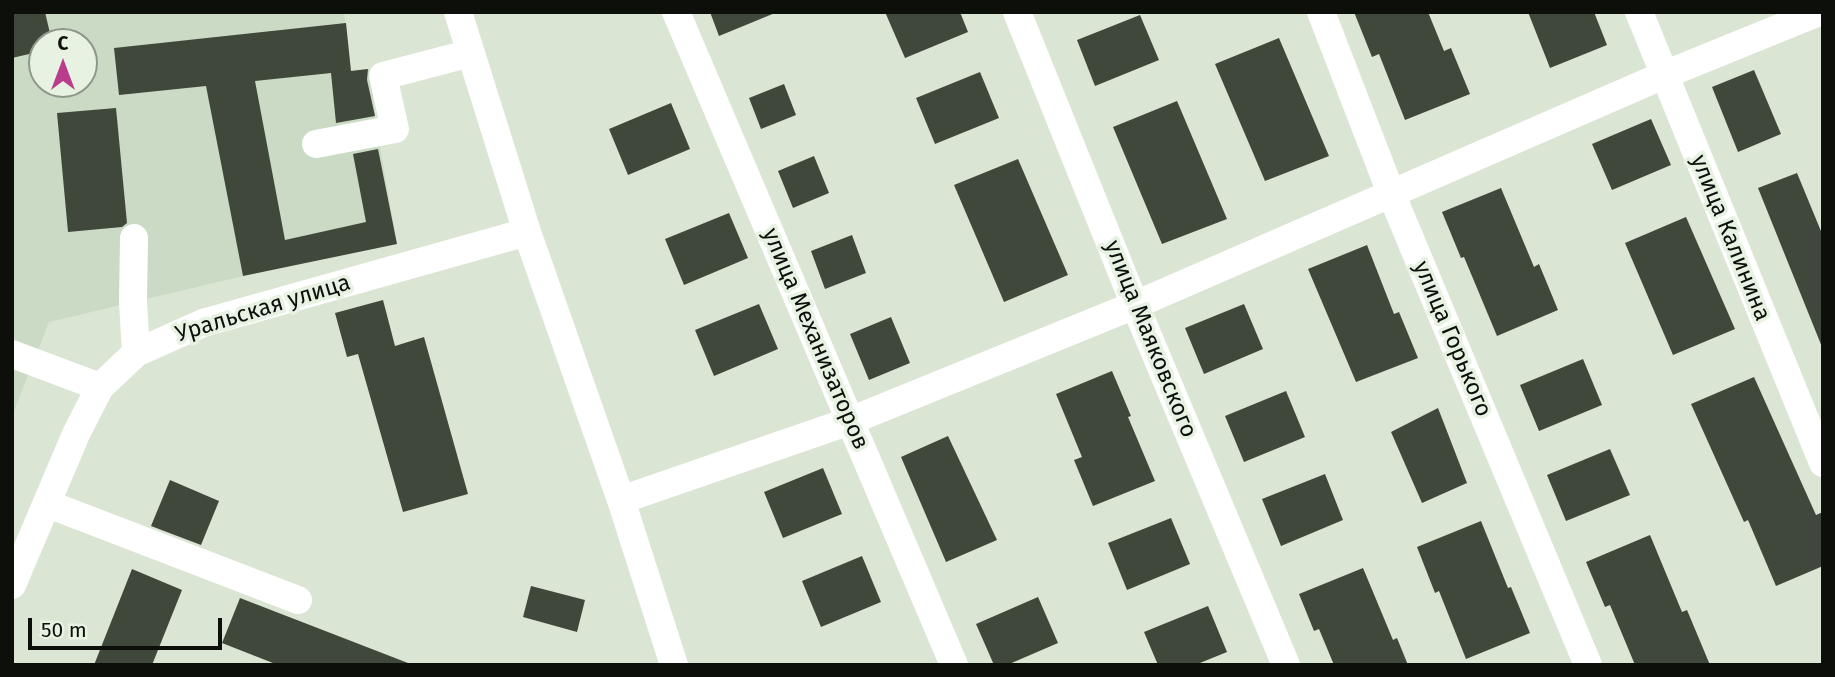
<!DOCTYPE html>
<meta charset="utf-8">
<style>
body{margin:0}
#map{position:relative;width:1835px;height:677px;overflow:hidden;background:#dae5d4;font-family:"Fira Sans",sans-serif}
canvas{display:block}
.frame{position:absolute;inset:0;border:14px solid #0c0f0a;pointer-events:none}
.north{position:absolute;left:28px;top:28px;width:70px;height:70px;box-sizing:border-box;background:#e7f2e2;border:2px solid #8f978c;border-radius:50%;rotate:0deg;font-size:19px;font-weight:700;line-height:28px;text-align:center;color:#0c0f0a}
.north::after{content:'';display:block;margin:auto;width:24px;height:32px;background:#ba3d8d;clip-path:polygon(50% 0,100% 100%,50% 72%,0 100%)}
.scale{position:absolute;left:28px;top:618px;width:194px;height:32px;box-sizing:border-box;border:4px solid #0c0f0a;border-top:0;padding-left:9px;font-size:21px;line-height:24px;white-space:nowrap;color:#0c0f0a;-webkit-text-stroke:5px #e7f2e2;paint-order:stroke}
</style>
<div id="map">
<canvas width="1835" height="677"></canvas>
<div class="frame"></div>
<div class="north">С</div>
<div class="scale">50 m</div>
</div>
<script>
const ctx = document.querySelector('canvas').getContext('2d');
ctx.lineJoin = 'round';
function fillPath(path, color) {
  ctx.fillStyle = color;
  ctx.fill(path, 'evenodd');
}
function strokePath(path, color, width, dash) {
  ctx.strokeStyle = color;
  ctx.lineWidth = width;
  ctx.lineCap = dash ? 'butt' : 'round';
  ctx.setLineDash(dash || []);
  ctx.stroke(path);
}
function label(font, color, halo, rows, align = 'center') {
  ctx.font = font + ' "Fira Sans",sans-serif';
  ctx.lineWidth = 7;
  ctx.setLineDash([]);
  ctx.textBaseline = 'middle';
  ctx.strokeStyle = halo;
  ctx.fillStyle = color;
  for (const [text, x, y, turn = 0] of rows) {
    ctx.save();
    ctx.translate(x, y);
    ctx.rotate((+turn || 0) * Math.PI / 180);
    ctx.textAlign = isNaN(turn) ? turn : align;
    if (halo) ctx.strokeText(text, 0, 0);
    ctx.fillText(text, 0, 0);
    ctx.restore();
  }
}
const built = new Path2D(`
 M 12,12 L 344,12 L 351,70 L 370,69 L 376,124 L 397,244 L 243,276 L 49,322 L 12,416 ZM 42,42 L 84,42 L 84,84 L 42,84 Z`);
const building = new Path2D(`
 M 12,12 L 45,12 L 52,42 L 42,42 L 42,51 L 12,58 Z
 M 710,12 L 775,12 L 775,13 L 719,36 Z
 M 885,12 L 960,12 L 968,32 L 905,58 Z
 M 1354,12 L 1428,12 L 1444,51 L 1451,48 L 1470,94 L 1405,120 L 1379,54 L 1372,57 Z
 M 1528,12 L 1594,12 L 1607,45 L 1550,68 Z
 M 1140,15 L 1159,60 L 1095,86 L 1077,40 Z
 M 346,23 L 351,71 L 368,69 L 367,80 L 375,116 L 336,123 L 331,73 L 255,81 L 285,240 L 366,222 L 353,154 L 378,149 L 397,244 L 243,276 L 206,86 L 119,95 L 114,48 Z
 M 1279,38 L 1329,156 L 1265,181 L 1215,64 Z
 M 1754,70 L 1781,134 L 1738,152 L 1712,87 Z
 M 980,72 L 999,118 L 935,144 L 916,98 Z
 M 784,84 L 796,115 L 761,129 L 749,98 Z
 M 1177,101 L 1227,219 L 1162,244 L 1113,127 Z
 M 671,103 L 690,149 L 628,175 L 609,129 Z
 M 116,108 L 127,223 L 122,227 L 68,232 L 57,113 Z
 M 1651,119 L 1671,165 L 1612,190 L 1592,144 Z
 M 814,156 L 829,193 L 793,208 L 778,171 Z
 M 1018,159 L 1068,275 L 1004,302 L 954,185 Z
 M 1797,173 L 1823,236 L 1822,347 L 1758,188 Z
 M 1501,188 L 1534,267 L 1539,264 L 1558,310 L 1497,336 L 1464,257 L 1461,258 L 1442,212 Z
 M 729,213 L 748,258 L 684,285 L 665,239 Z
 M 1686,217 L 1735,329 L 1673,355 L 1625,243 Z
 M 852,235 L 866,273 L 825,289 L 811,251 Z
 M 1367,245 L 1394,314 L 1399,312 L 1418,358 L 1356,382 L 1308,269 Z
 M 383,300 L 395,346 L 424,337 L 468,494 L 403,512 L 358,354 L 347,357 L 335,313 Z
 M 759,304 L 778,349 L 714,376 L 695,330 Z
 M 1244,304 L 1263,349 L 1204,374 L 1185,328 Z
 M 891,317 L 910,363 L 869,380 L 850,334 Z
 M 1583,359 L 1602,405 L 1539,431 L 1520,385 Z
 M 1112,371 L 1131,416 L 1128,417 L 1155,481 L 1093,506 L 1074,460 L 1082,457 L 1056,394 Z
 M 1754,377 L 1816,515 L 1823,512 L 1823,566 L 1776,586 L 1748,520 L 1744,522 L 1691,404 Z
 M 1286,391 L 1305,437 L 1244,462 L 1225,416 Z
 M 1438,408 L 1467,483 L 1422,503 L 1391,432 Z
 M 948,436 L 997,540 L 946,562 L 901,457 Z
 M 1610,449 L 1630,495 L 1566,521 L 1547,475 Z
 M 823,468 L 842,514 L 783,538 L 764,492 Z
 M 1325,474 L 1343,520 L 1281,546 L 1262,499 Z
 M 170,480 L 219,501 L 201,545 L 151,526 Z
 M 1171,518 L 1190,564 L 1127,590 L 1108,543 Z
 M 1481,521 L 1508,588 L 1511,587 L 1530,633 L 1466,659 L 1439,591 L 1435,593 L 1417,547 Z
 M 1650,535 L 1682,612 L 1687,610 L 1710,665 L 1635,665 L 1610,605 L 1605,607 L 1586,562 Z
 M 862,556 L 881,602 L 821,627 L 802,581 Z
 M 1363,568 L 1393,640 L 1397,638 L 1408,665 L 1334,665 L 1319,629 L 1314,631 L 1299,594 Z
 M 132,569 L 182,590 L 152,665 L 94,665 Z
 M 531,586 L 585,600 L 577,632 L 523,617 Z
 M 1038,597 L 1058,643 L 1007,665 L 994,665 L 976,624 Z
 M 240,598 L 408,663 L 408,665 L 278,665 L 222,643 Z
 M 1208,606 L 1227,652 L 1195,665 L 1158,665 L 1144,632 Z`);
const minor = new Path2D(`
 M 458,12 L 527,232 L 621,500 L 674,665
 M 676,12 L 954,665
 M 1017,12 L 1135,305 L 1286,665
 M 1321,12 L 1391,193 L 1588,665
 M 1639,12 L 1823,463
 M 316,144 L 395,129 L 383,76 L 471,53
 M 134,238 L 133,302 L 136,353
 M 12,354 L 100,387
 M 621,500 L 850,421 L 1135,305 L 1664,75 L 1819,12
 M 48,504 L 298,600
 M 12,585 L 76,434 L 100,387 L 136,353 L 203,323 L 527,232`);
const streetNames = [
 ["улица Калинина",1730,238,68],
 ["Уральская улица",263,309,-17],
 ["улица Механизаторов",815,339,67],
 ["улица Маяковского",1150,339,68],
 ["улица Горького",1452,339,67]
];
fillPath(built, '#cbdac4');
fillPath(building, '#40483b');
strokePath(minor, '#fff', 28);
label('23px', '#0c0f0a', '#e7f2e2', streetNames);
</script>
